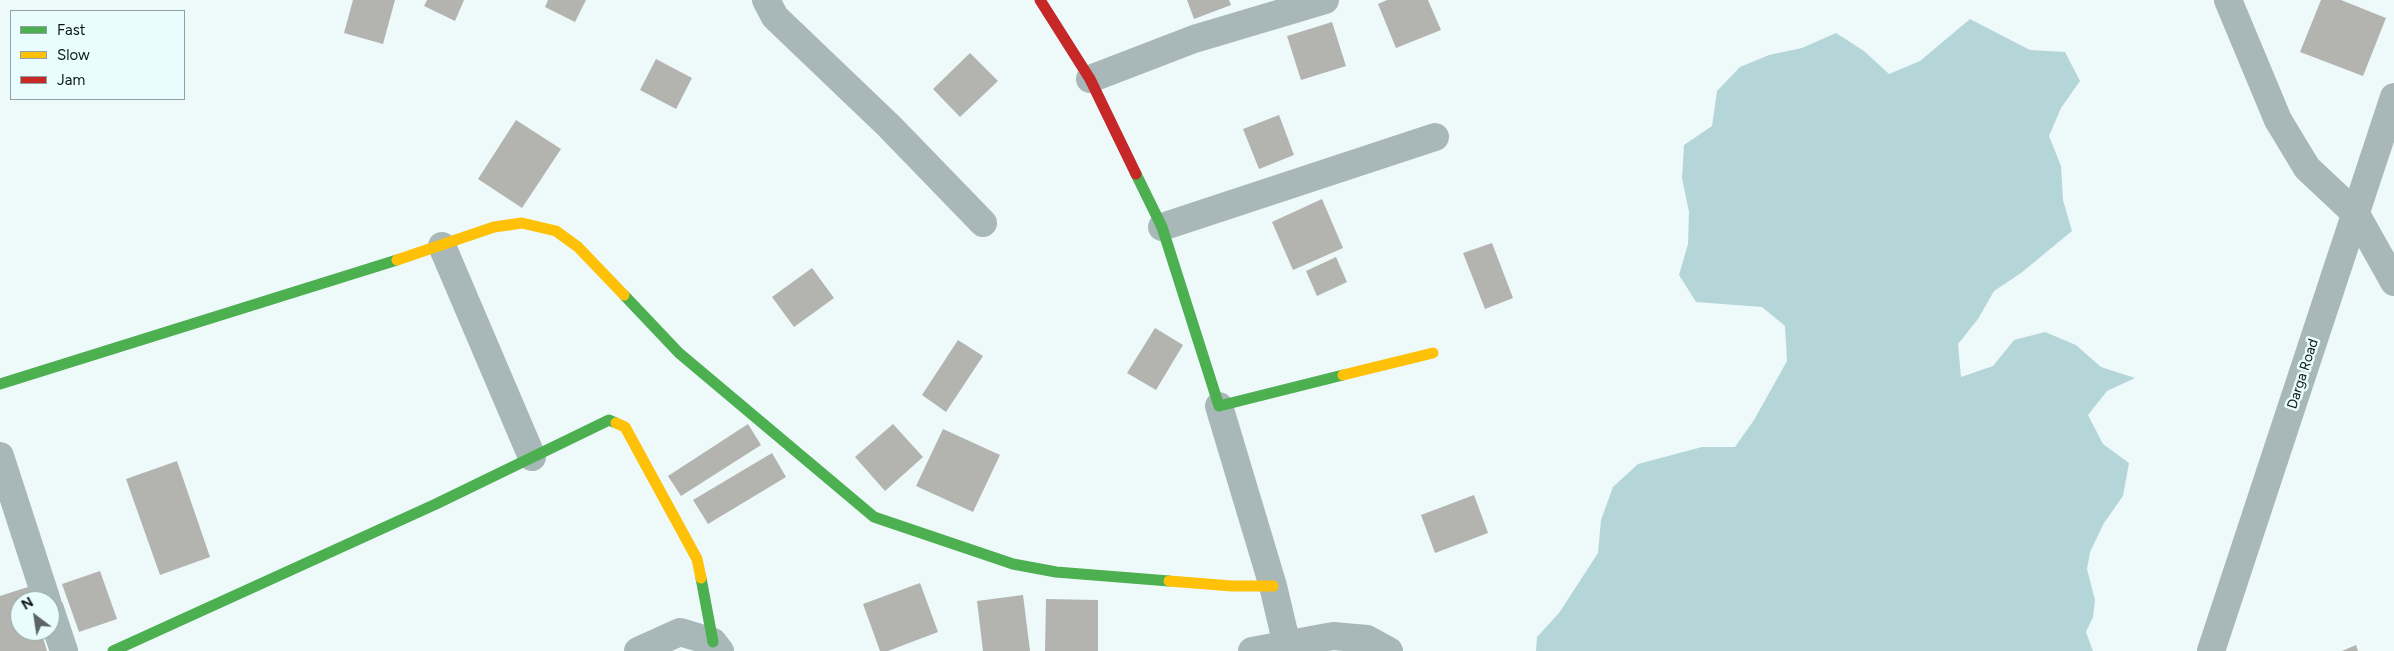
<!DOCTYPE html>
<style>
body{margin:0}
#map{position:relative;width:2394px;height:651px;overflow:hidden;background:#eef9fa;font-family:Figtree,sans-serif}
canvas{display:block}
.legend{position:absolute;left:10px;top:10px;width:175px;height:90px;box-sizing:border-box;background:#e9fdff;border:1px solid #91a1a2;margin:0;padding:6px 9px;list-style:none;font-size:15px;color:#0d1617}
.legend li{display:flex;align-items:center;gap:10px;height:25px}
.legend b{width:25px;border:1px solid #91a1a2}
.north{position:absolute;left:10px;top:591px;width:50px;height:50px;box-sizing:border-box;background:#e9fdff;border:1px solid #91a1a2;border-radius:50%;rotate:329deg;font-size:14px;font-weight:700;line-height:20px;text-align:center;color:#0d1617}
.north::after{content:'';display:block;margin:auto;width:18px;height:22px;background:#5c6566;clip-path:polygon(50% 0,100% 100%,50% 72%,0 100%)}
</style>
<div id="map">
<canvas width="2394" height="651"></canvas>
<ul class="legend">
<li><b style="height:6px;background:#4caf50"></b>Fast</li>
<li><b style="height:6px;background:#ffc107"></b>Slow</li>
<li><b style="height:6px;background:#c62828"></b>Jam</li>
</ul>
<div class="north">N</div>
</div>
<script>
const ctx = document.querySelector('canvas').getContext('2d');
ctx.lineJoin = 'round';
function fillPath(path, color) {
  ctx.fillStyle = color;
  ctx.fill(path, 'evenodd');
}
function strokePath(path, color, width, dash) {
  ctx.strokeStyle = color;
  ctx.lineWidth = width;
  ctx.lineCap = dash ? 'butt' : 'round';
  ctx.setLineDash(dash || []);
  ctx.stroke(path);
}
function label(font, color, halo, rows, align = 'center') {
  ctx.font = font + ' Figtree,sans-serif';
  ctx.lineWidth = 5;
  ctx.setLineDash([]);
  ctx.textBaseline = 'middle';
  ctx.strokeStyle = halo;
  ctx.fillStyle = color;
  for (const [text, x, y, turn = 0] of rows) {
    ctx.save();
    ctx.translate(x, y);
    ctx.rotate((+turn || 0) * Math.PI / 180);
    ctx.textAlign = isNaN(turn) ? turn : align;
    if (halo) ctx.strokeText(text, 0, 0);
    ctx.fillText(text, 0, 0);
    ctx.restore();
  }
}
const water = new Path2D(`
 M 1970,19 L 2030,50 L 2065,52 L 2080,81 L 2061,108 L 2049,136 L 2061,166 L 2063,200 L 2072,231 L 2021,273 L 1994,291 L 1978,319 L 1958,344 L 1961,377 L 1993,366 L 2014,340 L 2045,332 L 2076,345 L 2101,367 L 2135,378 L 2107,391 L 2088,415 L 2103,444 L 2129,463 L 2123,496 L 2104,523 L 2090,552 L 2087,569 L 2095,600 L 2093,617 L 2086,632 L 2093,651 L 1536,651 L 1537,637 L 1559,613 L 1598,553 L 1601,520 L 1613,487 L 1638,464 L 1702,447 L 1735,447 L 1754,420 L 1787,361 L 1785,326 L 1762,307 L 1696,302 L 1679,275 L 1688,244 L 1689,212 L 1682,178 L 1684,145 L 1712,126 L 1717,91 L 1740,67 L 1769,55 L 1802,48 L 1836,33 L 1864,51 L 1889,74 L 1920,61 Z`);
const building = new Path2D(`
 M 353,0 L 395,0 L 383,44 L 344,33 Z
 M 427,0 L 464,0 L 455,21 L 424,6 Z
 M 548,0 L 586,0 L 575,22 L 545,7 Z
 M 1187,0 L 1229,0 L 1231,5 L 1194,19 Z
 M 1387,0 L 1428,0 L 1441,30 L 1396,48 L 1378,4 Z
 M 2321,0 L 2341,0 L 2386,18 L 2363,76 L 2300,52 Z
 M 1332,22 L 1346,66 L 1301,80 L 1287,36 Z
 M 970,53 L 998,81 L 960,117 L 933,89 Z
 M 656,59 L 692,78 L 676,109 L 640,90 Z
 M 1279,115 L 1294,155 L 1259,169 L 1243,129 Z
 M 516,120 L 561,149 L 522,208 L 478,179 Z
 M 1322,199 L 1343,248 L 1293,270 L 1272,222 Z
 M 1492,243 L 1513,298 L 1485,309 L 1463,253 Z
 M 1336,257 L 1347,282 L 1317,296 L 1306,271 Z
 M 812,268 L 834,298 L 794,327 L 772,297 Z
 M 1155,328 L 1183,345 L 1156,390 L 1127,373 Z
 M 958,340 L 983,356 L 946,412 L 922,395 Z
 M 748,424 L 761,445 L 681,496 L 668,476 Z
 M 893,424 L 923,457 L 885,491 L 855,457 Z
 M 943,429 L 1000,455 L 973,512 L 916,486 Z
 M 772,453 L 786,477 L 708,524 L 693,500 Z
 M 177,461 L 210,557 L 160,575 L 126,479 Z
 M 1474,495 L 1488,533 L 1435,553 L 1421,515 Z
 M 100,571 L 117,619 L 79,632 L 62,584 Z
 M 920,583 L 938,632 L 888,651 L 880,651 L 863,604 Z
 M 28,587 L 33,601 L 20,601 L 20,631 L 41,631 L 47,651 L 0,651 L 0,596 Z
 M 1023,595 L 1030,651 L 983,651 L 977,601 Z
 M 1046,599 L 1098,600 L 1098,651 L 1045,651 Z
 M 2356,645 L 2358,651 L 2342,651 Z`);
const street = new Path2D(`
 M 766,0 L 775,17 L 889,126 L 983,223
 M 2228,0 L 2278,120 L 2307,168 L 2356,214 L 2394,282
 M 1090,79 L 1194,39 L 1325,0
 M 1162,227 L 1435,137
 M 442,246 L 532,457
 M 1219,406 L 1273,586 L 1287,645
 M 0,456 L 47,601
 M 50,609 L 64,651
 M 638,651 L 680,632 L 713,642 L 720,651
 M 1252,651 L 1333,636 L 1367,639 L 1389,651
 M 2211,651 L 2394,97`);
const fast = new Path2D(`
 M 1136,174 L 1162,227 L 1219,406 L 1343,375
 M 624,295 L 679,353 L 874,517 L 1013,564 L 1056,572 L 1169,581
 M 0,384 L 397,260
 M 701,578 L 713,642
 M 113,651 L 436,504 L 609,420 L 616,423`);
const slow = new Path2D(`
 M 397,260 L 494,227 L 522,223 L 556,231 L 578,247 L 624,295
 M 1343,375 L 1433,353
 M 616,423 L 625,427 L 697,559 L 701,578
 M 1169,581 L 1232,586 L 1273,586`);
const jam = new Path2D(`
 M 1040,0 L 1090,79 L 1136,174`);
const streetNames = [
 ["Darga Road",2303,374,-72]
];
fillPath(water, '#b5d6d9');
fillPath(building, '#b3b4b0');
strokePath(street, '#a8b7b8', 28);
strokePath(fast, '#4caf50', 11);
strokePath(slow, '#ffc107', 11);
strokePath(jam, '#c62828', 11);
label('14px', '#0d1617', '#e9fdff', streetNames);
</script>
